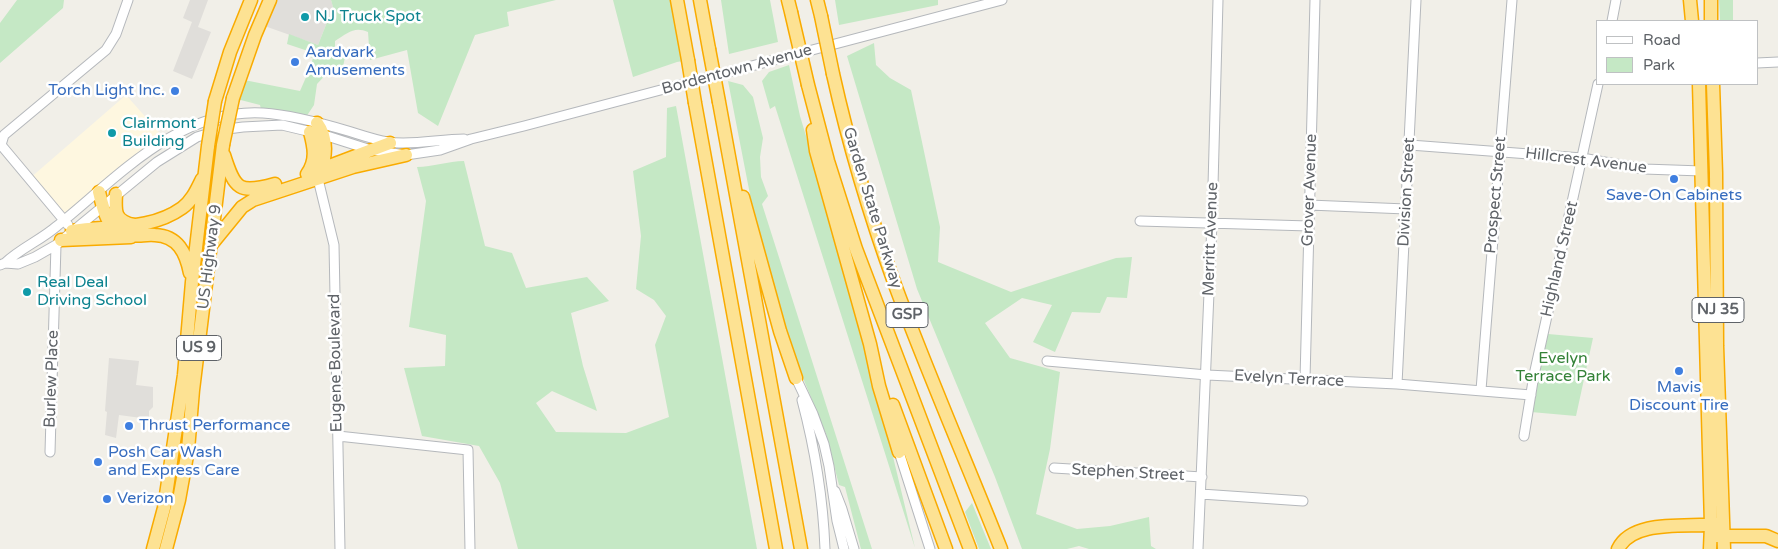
<!DOCTYPE html>
<style>
body{margin:0}
#map{position:relative;width:1778px;height:549px;overflow:hidden;background:#f1efe8;font-family:"Varela Round",sans-serif}
canvas{display:block}
.legend{position:absolute;left:1596px;top:20px;width:162px;height:65px;box-sizing:border-box;background:#fff;border:1px solid #bfc1c3;margin:0;padding:6px 9px;list-style:none;font-size:15px;color:#5f6368}
.legend li{display:flex;align-items:center;gap:10px;height:25px}
.legend b{width:25px;border:1px solid #bfc1c3}
</style>
<div id="map">
<canvas width="1778" height="549"></canvas>
<ul class="legend">
<li><b style="height:6px;background:#fff"></b>Road</li>
<li><b style="height:14px;background:#c5e8c5"></b>Park</li>
</ul>
</div>
<script>
const ctx = document.querySelector('canvas').getContext('2d');
ctx.lineJoin = 'round';
function fillPath(path, color) {
  ctx.fillStyle = color;
  ctx.fill(path, 'evenodd');
}
function strokePath(path, color, width, dash) {
  ctx.strokeStyle = color;
  ctx.lineWidth = width;
  ctx.lineCap = dash ? 'butt' : 'round';
  ctx.setLineDash(dash || []);
  ctx.stroke(path);
}
function label(font, color, halo, rows, align = 'center') {
  ctx.font = font + ' "Varela Round",sans-serif';
  ctx.lineWidth = 5;
  ctx.setLineDash([]);
  ctx.textBaseline = 'middle';
  ctx.strokeStyle = halo;
  ctx.fillStyle = color;
  for (const [text, x, y, turn = 0] of rows) {
    ctx.save();
    ctx.translate(x, y);
    ctx.rotate((+turn || 0) * Math.PI / 180);
    ctx.textAlign = isNaN(turn) ? turn : align;
    if (halo) ctx.strokeText(text, 0, 0);
    ctx.fillText(text, 0, 0);
    ctx.restore();
  }
}
const commercial = new Path2D(`
 M 126,95 L 166,140 L 64,221 L 29,179 Z`);
const industrial = new Path2D(`
 M 190,0 L 208,0 L 198,27 L 211,32 L 192,79 L 173,71 L 192,22 L 183,18 Z
 M 270,0 L 331,0 L 333,7 L 318,45 L 259,24 Z
 M 109,358 L 139,361 L 136,385 L 153,387 L 153,407 L 149,411 L 149,419 L 119,415 L 116,438 L 105,435 L 107,412 L 105,411 Z`);
const green = new Path2D(`
 M 17,0 L 64,0 L 63,8 L 0,63 L 0,23 Z
 M 331,0 L 556,0 L 507,12 L 509,26 L 475,35 L 438,126 L 418,113 L 407,50 L 370,60 L 368,32 C 354,26 348,33 335,41 L 335,51 L 345,57 L 343,67 L 337,70 L 331,69 L 317,84 L 314,105 L 304,120 L 262,113 L 260,105 L 233,98 L 239,79 L 300,91 L 307,75 L 308,75 L 313,58 L 307,56 L 308,51 L 287,44 L 289,34 L 318,45 L 333,7 Z
 M 613,0 L 677,0 L 688,60 L 677,62 L 633,77 Z
 M 721,0 L 770,0 L 778,42 L 729,54 Z
 M 835,0 L 938,0 L 938,5 L 839,25 Z
 M 1719,0 L 1733,0 L 1733,21 L 1720,21 Z
 M 874,43 L 876,65 L 890,78 L 911,90 L 940,227 L 938,262 L 1011,292 L 1116,258 L 1132,257 L 1127,298 L 1107,297 L 1100,313 L 1072,312 L 1055,352 L 1033,342 L 1052,305 L 1022,298 L 985,323 L 1010,358 L 1060,372 L 1050,449 L 1036,514 L 1077,529 L 1110,526 L 1149,517 L 1151,546 L 1156,549 L 1089,549 L 1079,546 L 1067,549 L 1022,549 L 995,477 L 917,289 L 847,56 Z
 M 789,65 L 800,116 L 855,299 L 915,548 L 775,106 L 770,109 L 762,81 L 769,72 Z
 M 728,81 L 743,85 L 753,97 L 763,138 L 760,157 L 761,177 L 768,196 L 762,204 L 872,549 L 861,549 L 845,487 L 839,485 L 826,434 L 803,378 L 780,311 L 753,210 Z
 M 676,106 L 757,549 L 518,549 L 500,483 L 479,446 L 422,436 L 404,368 L 445,366 L 446,335 L 409,327 L 426,201 L 417,167 C 433,167 448,161 464,161 L 485,246 L 512,253 L 526,288 L 587,277 L 609,301 L 571,313 L 583,366 L 597,411 L 552,391 L 536,403 L 556,432 L 626,433 L 669,417 L 655,345 L 666,316 L 654,300 L 636,289 L 641,236 L 633,171 L 666,157 L 667,108 Z
 M 1548,334 L 1593,338 L 1576,416 L 1531,412 Z
 M 972,503 L 991,549 L 979,549 L 965,512 Z`);
const minor = new Path2D(`
 M 1612,21 L 1616,0
 M 1757,63 L 1778,62
 M 1410,145 L 1582,158 L 1644,169 L 1702,171
 M 318,179 L 334,245 L 340,549
 M 1309,205 L 1406,209
 M 1140,221 L 1309,226
 M 68,225 L 1,145 L 4,135 L 106,50 L 116,34 L 128,0
 M 5,263 C 21,248 41,240 57,226 C 118,177 179,108 263,113 C 292,115 321,123 348,131 C 361,135 375,140 388,142 C 411,146 440,139 464,139
 M 0,265 L 5,263 L 18,264 L 35,257 L 56,245 L 157,162 L 197,137 L 220,130 L 243,127 L 282,125 L 324,135 L 371,150 L 406,155 L 440,150 L 471,139 L 524,126 L 1002,0
 M 1047,361 L 1207,375 L 1397,384 L 1531,395
 M 796,378 L 813,414 L 824,444 L 829,466 L 837,521 L 844,549
 M 1305,379 L 1315,0
 M 1397,384 L 1416,0
 M 1481,390 L 1512,0
 M 802,400 C 815,449 823,498 825,549
 M 338,436 L 468,450 L 470,549
 M 1524,436 L 1534,375 L 1598,84
 M 50,452 L 56,245
 M 899,452 L 930,549
 M 1054,468 L 1202,477
 M 835,491 L 842,509 L 854,549
 M 1201,494 L 1303,501
 M 1198,549 L 1212,223 L 1218,0`);
const highway = new Path2D(`
 M 677,0 L 688,60
 M 700,0 L 709,49
 M 788,0 L 791,12
 M 817,0 L 821,16
 M 1690,0 L 1692,21
 M 1711,0 L 1711,21
 M 833,74 C 849,146 870,216 895,285 C 928,374 966,461 1001,549
 M 1699,84 L 1711,525 L 1710,549
 M 1713,84 L 1716,173 L 1717,346 L 1724,549
 M 808,85 L 828,161 L 856,249 L 970,549
 M 233,98 L 255,35 L 270,0
 M 215,101 L 230,52 L 251,0
 M 719,102 L 801,549
 M 695,103 L 776,549
 M 317,123 C 328,138 326,157 320,174
 M 813,130 L 816,151 L 870,344 L 879,386 L 899,452
 M 224,155 C 235,190 239,194 275,184
 M 307,174 C 317,160 314,147 310,132
 M 308,174 L 390,143
 M 99,192 C 102,203 105,220 114,228 C 117,230 121,231 125,233 C 137,238 142,234 155,235 C 178,236 186,253 190,273
 M 116,194 C 115,211 114,221 134,225
 M 743,197 L 780,331 L 796,378
 M 72,231 C 109,225 150,231 182,208 C 192,201 197,189 202,179
 M 61,240 L 131,237
 M 211,245 L 242,207 L 253,200 L 353,167 L 406,155
 M 893,405 L 946,549
 M 1717,536 L 1766,536 L 1778,541
 M 153,549 L 164,508 L 184,375 L 192,282 L 208,146
 M 166,549 L 179,500 L 188,450 L 193,390 L 223,145
 M 1618,549 C 1633,518 1689,528 1718,524`);
const highwayBridge = new Path2D(`
 M 791,12 L 808,85
 M 821,16 L 833,74
 M 709,49 L 719,102
 M 688,60 L 695,103
 M 223,145 L 233,98
 M 208,146 L 215,101`);
const markers = [
 [305,17,5,"#0f9aa8"],
 [295,62,5,"#3f7fe0"],
 [175,91,5,"#3f7fe0"],
 [112,133,5,"#0f9aa8"],
 [1674,179,5,"#3f7fe0"],
 [27,292,5,"#0f9aa8"],
 [1679,371,5,"#3f7fe0"],
 [129,426,5,"#3f7fe0"],
 [98,462,5,"#3f7fe0"],
 [107,499,5,"#3f7fe0"]
];
const shields = [
 [1718,310,52],
 [907,315,42],
 [199,348,45]
];
const shieldNames = [
 ["NJ 35",1718,310],
 ["GSP",907,315],
 ["US 9",199,348]
];
const cultureNames = [
 ["NJ Truck Spot",315,17],
 ["Clairmont",122,124],
 ["Building",122,142],
 ["Real Deal",37,283],
 ["Driving School",37,301]
];
const shopNames = [
 ["Aardvark",305,53],
 ["Amusements",305,71],
 ["Torch Light Inc.",165,91,"right"],
 ["Save-On Cabinets",1674,196,"center"],
 ["Mavis",1679,388,"center"],
 ["Discount Tire",1679,406,"center"],
 ["Thrust Performance",139,426],
 ["Posh Car Wash",108,453],
 ["and Express Care",108,471],
 ["Verizon",117,499]
];
const streetNames = [
 ["Bordentown Avenue",737,70,-15],
 ["Hillcrest Avenue",1586,161,7],
 ["Grover Avenue",1310,190,-88],
 ["Division Street",1407,192,-87],
 ["Prospect Street",1496,195,-85],
 ["Garden State Parkway",872,208,73],
 ["Merritt Avenue",1211,239,-88],
 ["US Highway 9",210,257,-83],
 ["Highland Street",1560,259,-77],
 ["Eugene Boulevard",336,363,-91],
 ["Burlew Place",52,379,-88],
 ["Evelyn Terrace",1289,379,3],
 ["Stephen Street",1128,473,3]
];
const parkNames = [
 ["Evelyn",1563,359],
 ["Terrace Park",1563,377]
];
fillPath(commercial, '#fef7e0');
fillPath(industrial, '#e0deda');
fillPath(green, '#c5e8c5');
strokePath(minor, '#b5b8bc', 11);
strokePath(highway, '#f9ab00', 15);
strokePath(minor, '#fff', 9);
strokePath(highway, '#fde293', 12);
strokePath(highwayBridge, '#f9ab00', 15, []);
strokePath(highwayBridge, '#fde293', 12);
for (const [x, y, r, color] of markers) {
  const dot = new Path2D();
  dot.arc(x, y, r, 0, 2 * Math.PI);
  ctx.fillStyle = color;
  ctx.fill(dot);
  strokePath(dot, '#fff', 2);
}
for (const [x, y, w] of shields) {
  const box = new Path2D();
  box.roundRect(x - w / 2, y - 12.5, w, 25, 4);
  ctx.fillStyle = '#fff';
  ctx.fill(box);
  strokePath(box, '#5f6368', 1);
}
label('bold 15px', '#5f6368', null, shieldNames);
label('16px', '#0d838f', '#fff', cultureNames, 'left');
label('16px', '#366cbe', '#fff', shopNames, 'left');
label('16px', '#5f6368', '#fff', streetNames);
label('16px', '#348238', '#fff', parkNames);
</script>
